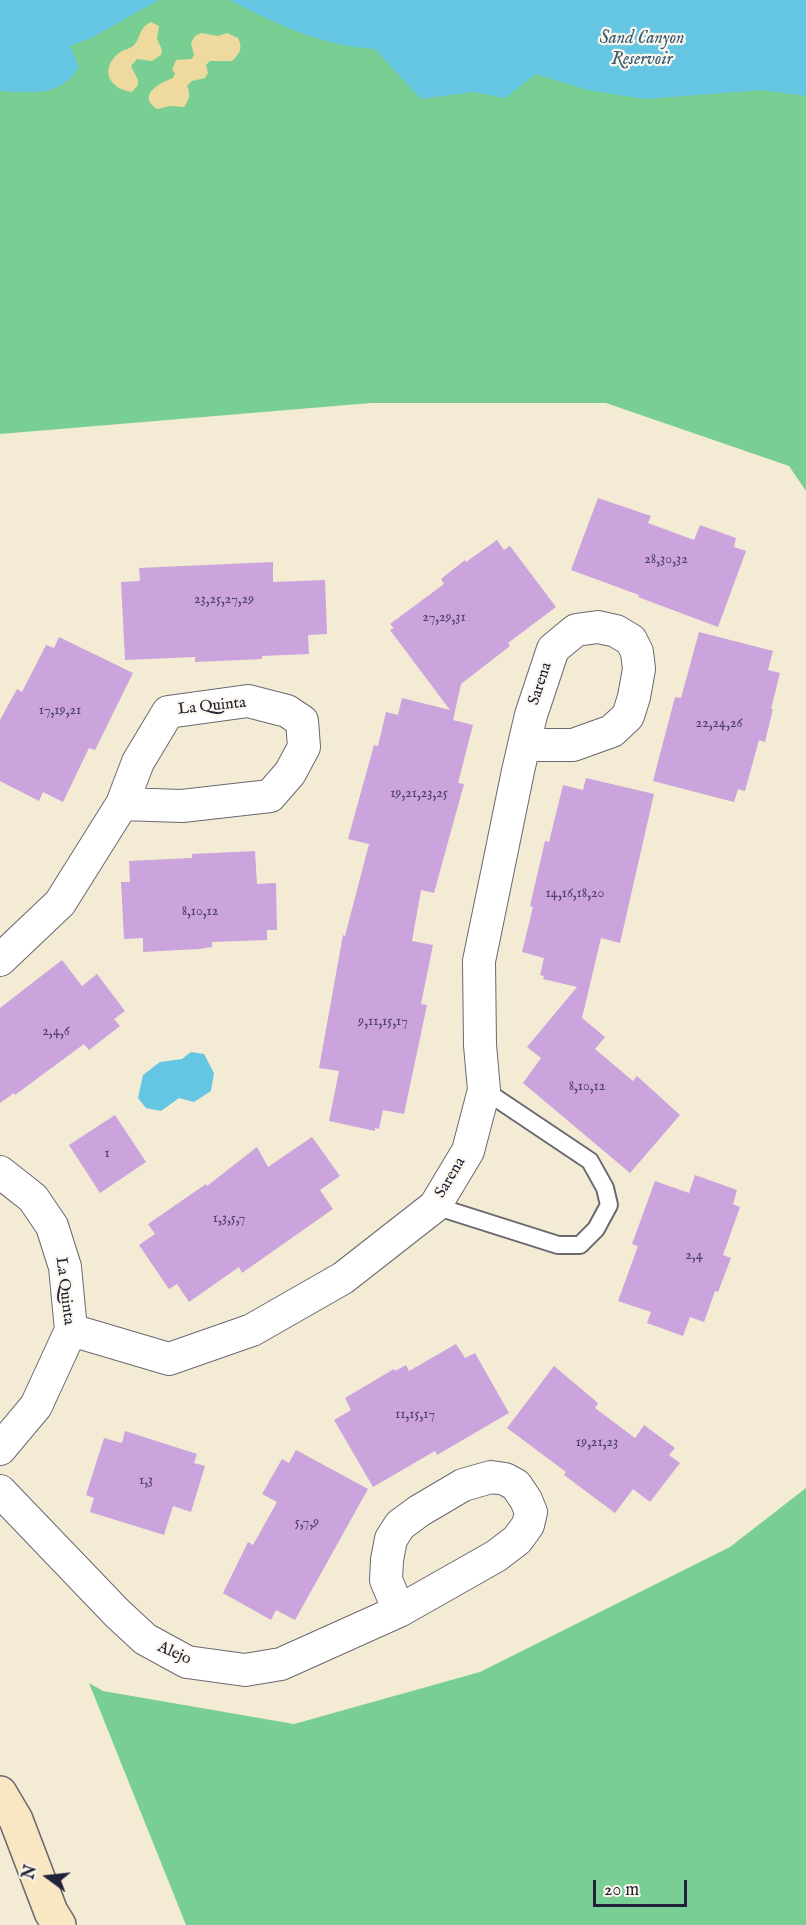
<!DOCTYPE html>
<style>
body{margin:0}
#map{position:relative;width:806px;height:1925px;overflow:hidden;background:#f3ebd4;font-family:"IM FELL English",serif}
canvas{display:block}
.north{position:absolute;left:18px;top:1847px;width:60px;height:60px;-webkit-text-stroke:4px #fbf7ec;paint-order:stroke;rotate:285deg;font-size:16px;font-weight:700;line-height:24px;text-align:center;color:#22223b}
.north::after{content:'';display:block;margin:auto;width:21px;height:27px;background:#22223b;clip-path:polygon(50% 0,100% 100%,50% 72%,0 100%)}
.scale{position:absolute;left:593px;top:1880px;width:94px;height:27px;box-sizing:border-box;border:3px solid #22223b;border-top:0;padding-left:8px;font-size:18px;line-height:21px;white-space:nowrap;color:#22223b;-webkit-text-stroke:4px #fbf7ec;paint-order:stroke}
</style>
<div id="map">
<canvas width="806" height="1925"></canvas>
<div class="north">N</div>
<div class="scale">20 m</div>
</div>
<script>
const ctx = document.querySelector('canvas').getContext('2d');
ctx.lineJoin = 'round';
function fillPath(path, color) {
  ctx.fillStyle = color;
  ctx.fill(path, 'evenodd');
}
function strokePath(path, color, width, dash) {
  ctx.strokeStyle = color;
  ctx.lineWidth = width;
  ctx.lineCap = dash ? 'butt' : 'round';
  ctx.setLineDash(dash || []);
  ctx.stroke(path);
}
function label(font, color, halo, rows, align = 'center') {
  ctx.font = font + ' "IM FELL English",serif';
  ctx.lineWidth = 4.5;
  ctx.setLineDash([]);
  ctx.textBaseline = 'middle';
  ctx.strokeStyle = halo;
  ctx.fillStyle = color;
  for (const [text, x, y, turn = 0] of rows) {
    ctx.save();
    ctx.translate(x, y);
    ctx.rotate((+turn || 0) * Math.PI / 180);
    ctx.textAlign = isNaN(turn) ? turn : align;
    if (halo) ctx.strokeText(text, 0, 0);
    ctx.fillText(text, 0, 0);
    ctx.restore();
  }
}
const green = new Path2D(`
 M 0,0 L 806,0 L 806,491 L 789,466 L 606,403 L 371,403 L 0,434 Z
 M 806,1488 L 806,1925 L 186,1925 L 89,1683 L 103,1691 L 294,1724 L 480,1672 L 730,1547 Z`);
const sand = new Path2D(`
 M 151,22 L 159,26 L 157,39 L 162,50 L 161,55 L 152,61 L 137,59 L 131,66 L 138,80 L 138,85 L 132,92 C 109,89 99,69 119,53 C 124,49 131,49 135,44 C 141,35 140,27 151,22 Z
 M 201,33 L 218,36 L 227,33 L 238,38 C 243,49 240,53 232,61 L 210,61 L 206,65 L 208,73 L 205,78 L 192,81 L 187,86 C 191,94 189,100 184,107 L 170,106 L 157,109 C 136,95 160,83 173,78 L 175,73 L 172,70 L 176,60 L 192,59 L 194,55 L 191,43 L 195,36 Z`);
const water = new Path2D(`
 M 0,0 L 159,0 L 91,38 L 70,46 L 79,67 C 60,98 32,92 0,91 Z
 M 230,0 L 806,0 L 806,96 L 762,90 L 645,99 L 587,90 L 536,74 L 505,98 L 473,92 L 421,99 L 375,49 C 322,46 276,24 230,0 Z
 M 191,1052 L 204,1054 L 214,1073 L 211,1091 L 194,1102 L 179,1098 L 161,1111 L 146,1108 L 138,1098 L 143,1075 L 160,1062 L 182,1059 Z`);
const building = new Path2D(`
 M 598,498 L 651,516 L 648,523 L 694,540 L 700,525 L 736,538 L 734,547 L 746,551 L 718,627 L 638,597 L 639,595 L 571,570 Z
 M 497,540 L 504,550 L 510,546 L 556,607 L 508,643 L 510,646 L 461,684 L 453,720 L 473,725 L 458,783 L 464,784 L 434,893 L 421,890 L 412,941 L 433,945 L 421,1004 L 427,1005 L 404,1114 L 383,1110 L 379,1129 L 375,1128 L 375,1131 L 329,1121 L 339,1071 L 319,1068 L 343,935 L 345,936 L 369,844 L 348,839 L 374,745 L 378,746 L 386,712 L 398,715 L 402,698 L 450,710 L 390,630 L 394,628 L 390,624 L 444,584 L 441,579 L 465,560 L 466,562 Z
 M 273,562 L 273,582 L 325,580 L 327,634 L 308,635 L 309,654 L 262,656 L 262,659 L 195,662 L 195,657 L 125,660 L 121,582 L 140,581 L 139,568 Z
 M 699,632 L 773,651 L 768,670 L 780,673 L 771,709 L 773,709 L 765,742 L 759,740 L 745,791 L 738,789 L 734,802 L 653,781 L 675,697 L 681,698 Z
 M 59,637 L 133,673 L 95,750 L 89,748 L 63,802 L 43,792 L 39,801 L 0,781 L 0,720 L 17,689 L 22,692 L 46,645 L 54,648 Z
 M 586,778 L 654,794 L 620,943 L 601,938 L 582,1018 L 605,1037 L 595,1049 L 633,1081 L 637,1076 L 680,1115 L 630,1173 L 523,1083 L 541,1058 L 527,1047 L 577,987 L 543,979 L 544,976 L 540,975 L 544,958 L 522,952 L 533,907 L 530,906 L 545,841 L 549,842 L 563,785 L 583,790 Z
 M 255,851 L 257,884 L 276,883 L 277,930 L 267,930 L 267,940 L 212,942 L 212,947 L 199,949 L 143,952 L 143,938 L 124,939 L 121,882 L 130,882 L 129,861 L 192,858 L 192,854 Z
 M 62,960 L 82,986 L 97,974 L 125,1011 L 114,1019 L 120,1026 L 89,1050 L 84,1044 L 15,1095 L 14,1093 L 0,1103 L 0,1008 Z
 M 115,1115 L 146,1162 L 100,1193 L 69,1145 Z
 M 312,1137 L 340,1176 L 320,1190 L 333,1209 L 242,1273 L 239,1267 L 189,1302 L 177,1284 L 169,1289 L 139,1245 L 155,1234 L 148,1224 L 206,1184 L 207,1186 L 257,1147 L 268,1167 Z
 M 695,1175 L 737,1190 L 733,1204 L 740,1207 L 723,1255 L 731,1258 L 718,1292 L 715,1291 L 704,1322 L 690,1317 L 683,1336 L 647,1323 L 651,1312 L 618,1301 L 638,1246 L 632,1244 L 655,1181 L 689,1193 Z
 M 456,1344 L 465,1358 L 475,1353 L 509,1413 L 437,1455 L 435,1451 L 373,1487 L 334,1420 L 351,1410 L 345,1398 L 394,1369 L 395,1371 L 406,1365 L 409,1371 Z
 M 554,1366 L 598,1403 L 595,1408 L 635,1438 L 644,1425 L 675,1448 L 669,1455 L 680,1463 L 650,1502 L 633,1489 L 615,1513 L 564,1475 L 566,1472 L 507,1428 Z
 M 125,1431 L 197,1454 L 194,1463 L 205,1466 L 191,1512 L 173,1506 L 164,1535 L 90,1512 L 94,1498 L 86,1495 L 104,1438 L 122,1443 Z
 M 296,1450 L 368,1489 L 295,1620 L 276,1610 L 271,1620 L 223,1593 L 248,1542 L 253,1545 L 277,1502 L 262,1494 L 282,1459 L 289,1463 Z`);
const lane = new Path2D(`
 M 435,1206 L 558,1245 L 580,1245 L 596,1229 L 609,1205 L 605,1188 L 590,1161 L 484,1090`);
const street = new Path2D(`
 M 0,960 L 60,903 L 122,804 L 138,762 L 168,712 L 248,701 L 287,711 L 302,721 L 304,747 L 290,773 L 270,796 L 182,806 L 122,804
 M 0,1172 L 33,1198 L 52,1226 L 65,1267 L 71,1330 L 36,1406 L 0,1449
 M 71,1330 L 169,1359 L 252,1330 L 343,1278 L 435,1206 L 468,1151 L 484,1090 L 480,1045 L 479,961 L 500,859 L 518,771 L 524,745 L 531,715 L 553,649 L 576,630 L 598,627 L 616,631 L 631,640 L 637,652 L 639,669 L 634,697 L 628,716 L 612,731 L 573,745 L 524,745
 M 0,1491 L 117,1613 L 145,1639 L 187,1662 L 245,1670 L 281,1664 L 399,1611 L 496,1556 L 517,1540 L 528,1525 L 531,1512 L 526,1500 L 516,1485 L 505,1479 L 491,1477 L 463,1485 L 419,1511 L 400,1525 L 391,1539 L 387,1560 L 386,1580 L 399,1611`);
const secondary = new Path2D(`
 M 0,1793 L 16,1820 L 51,1912 L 59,1925`);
const numberNames = [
 ["28,30,32",666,560],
 ["23,25,27,29",224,600],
 ["27,29,31",444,618],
 ["17,19,21",60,711],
 ["22,24,26",719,724],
 ["19,21,23,25",419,794],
 ["14,16,18,20",575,894],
 ["8,10,12",200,912],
 ["9,11,15,17",383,1022],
 ["2,4,6",56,1032],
 ["8,10,12",587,1087],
 ["1",107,1154],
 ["1,3,5,7",229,1219],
 ["2,4",694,1256],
 ["11,15,17",415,1415],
 ["19,21,23",597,1443],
 ["1,3",146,1481],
 ["5,7,9",307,1523]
];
const streetNames = [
 ["Sarena",541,684,-72],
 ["La Quinta",212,707,-6],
 ["Sarena",451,1178,-59],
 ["La Quinta",64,1291,83],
 ["Alejo",174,1654,24]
];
const waterNames = [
 ["Sand Canyon",642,39],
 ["Reservoir",642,60]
];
fillPath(green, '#79cf93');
fillPath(sand, '#eeda9e');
fillPath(water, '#65c6e4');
fillPath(building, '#cba3dd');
strokePath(lane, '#6b6871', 20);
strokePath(street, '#6b6871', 34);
strokePath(secondary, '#6b6871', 36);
strokePath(lane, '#fff', 16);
strokePath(street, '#fff', 32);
strokePath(secondary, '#f9e7c3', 33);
label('14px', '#4c4264', null, numberNames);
label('16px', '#22223b', '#fbf7ec', streetNames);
label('italic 18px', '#395b76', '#fbf7ec', waterNames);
</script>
